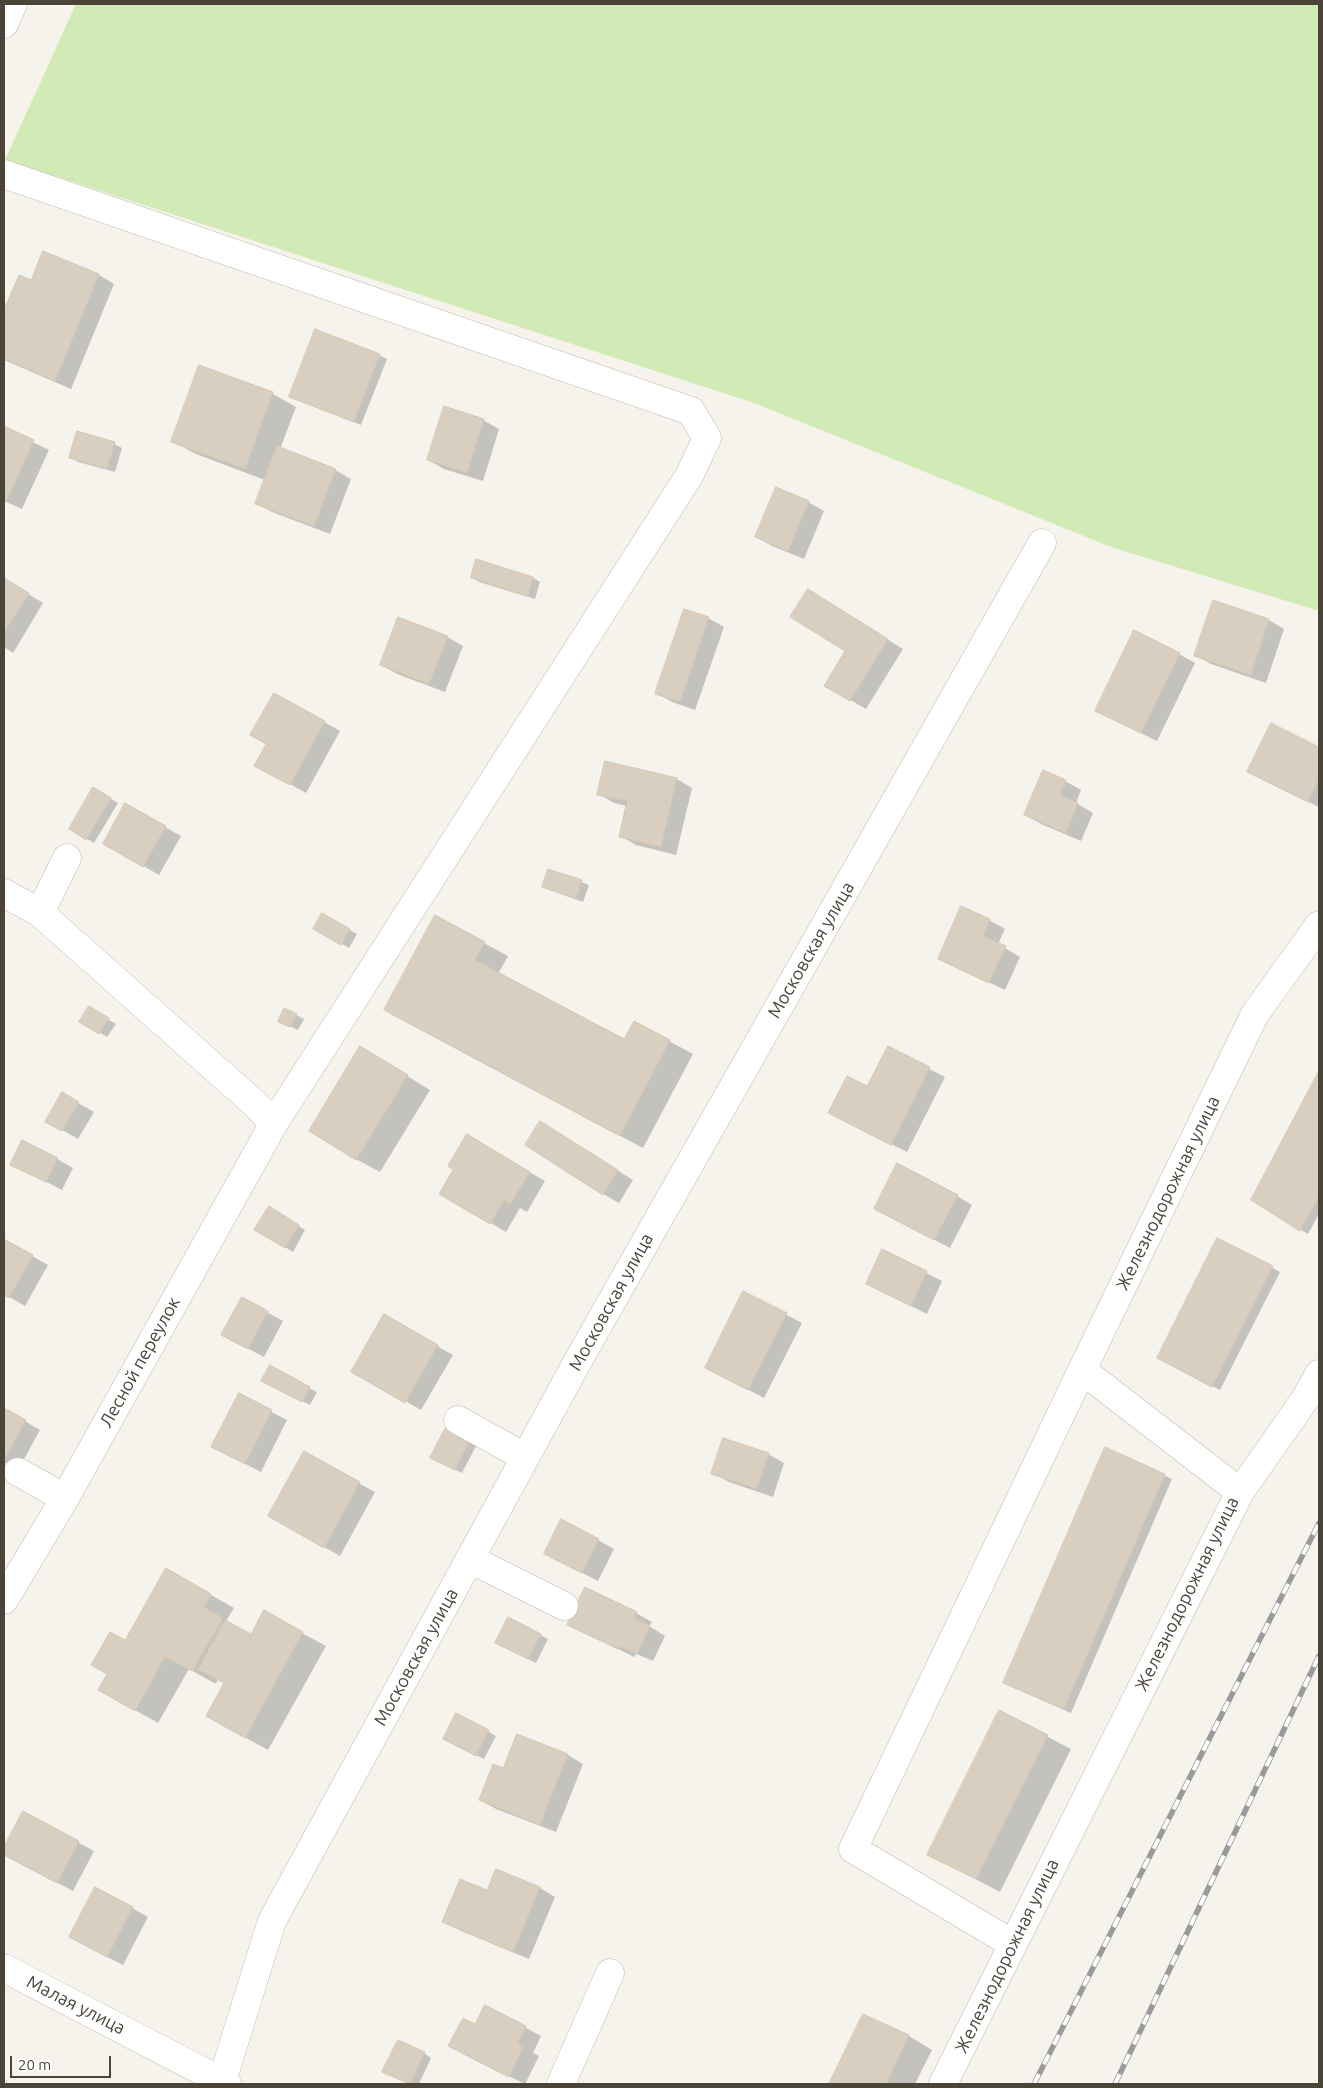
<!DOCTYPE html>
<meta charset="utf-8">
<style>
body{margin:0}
#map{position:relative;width:1323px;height:2088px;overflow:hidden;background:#f6f3ec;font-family:Ubuntu,sans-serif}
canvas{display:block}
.frame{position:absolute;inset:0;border:5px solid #4b4439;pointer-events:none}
.scale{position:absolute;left:10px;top:2056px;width:101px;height:22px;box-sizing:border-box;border:2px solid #4b4439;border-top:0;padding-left:6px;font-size:15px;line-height:18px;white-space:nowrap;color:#4b4439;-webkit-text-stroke:4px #fff;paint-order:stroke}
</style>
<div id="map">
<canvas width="1323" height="2088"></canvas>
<div class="frame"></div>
<div class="scale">20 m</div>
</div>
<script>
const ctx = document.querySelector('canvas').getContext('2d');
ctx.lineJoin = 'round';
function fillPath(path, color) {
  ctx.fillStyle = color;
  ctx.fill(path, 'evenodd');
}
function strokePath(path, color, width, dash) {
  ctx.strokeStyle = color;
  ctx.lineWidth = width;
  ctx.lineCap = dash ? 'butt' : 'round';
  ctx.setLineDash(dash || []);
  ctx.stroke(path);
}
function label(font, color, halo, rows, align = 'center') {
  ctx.font = font + ' Ubuntu,sans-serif';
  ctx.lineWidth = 4;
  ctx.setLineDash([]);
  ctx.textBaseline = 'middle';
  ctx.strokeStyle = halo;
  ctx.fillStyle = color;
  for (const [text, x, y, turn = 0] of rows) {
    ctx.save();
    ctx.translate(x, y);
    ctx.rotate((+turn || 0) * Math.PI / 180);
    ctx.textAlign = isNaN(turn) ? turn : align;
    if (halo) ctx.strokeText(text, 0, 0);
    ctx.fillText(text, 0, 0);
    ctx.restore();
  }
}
const green = new Path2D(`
 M 76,4 L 1319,4 L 1319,611 L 1111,547 L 754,403 L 5,160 Z`);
const shadow = new Path2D(`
 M 44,252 L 99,275 L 114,284 L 71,389 L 4,360 L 4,313 L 19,276 L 32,282 Z
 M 379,355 L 387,359 L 361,425 L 291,396 Z
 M 200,367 L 273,394 L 296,407 L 280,449 L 335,470 L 351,479 L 330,534 L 272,512 L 257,503 L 265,480 L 196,454 L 172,441 Z
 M 483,420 L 499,429 L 483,481 L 444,469 L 428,460 Z
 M 4,428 L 49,450 L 22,509 L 4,501 Z
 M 114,444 L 122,448 L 115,472 L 78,462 L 71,457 Z
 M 808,502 L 824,511 L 804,559 L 772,546 L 756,537 Z
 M 477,561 L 533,578 L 540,582 L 535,599 L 479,582 L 472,578 Z
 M 4,579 L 43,603 L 13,653 L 4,647 Z
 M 824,600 L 903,649 L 866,709 L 825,685 L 846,650 Z
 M 1214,601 L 1269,620 L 1284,629 L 1266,683 L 1211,664 L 1195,655 Z
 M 708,618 L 724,627 L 695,710 L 672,702 L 657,693 Z
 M 447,637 L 463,646 L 445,692 L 397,674 L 381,665 Z
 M 1179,654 L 1195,663 L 1157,741 L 1112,719 Z
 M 324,722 L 340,731 L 306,793 L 272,774 L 268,744 Z
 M 1272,725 L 1319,748 L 1319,807 L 1264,780 Z
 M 677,779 L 692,788 L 676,855 L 636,845 L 620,836 L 627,806 L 614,803 L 599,794 Z
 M 1065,781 L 1081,790 L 1076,803 L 1093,813 L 1081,841 L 1041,824 L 1026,815 Z
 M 93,789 L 118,803 L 94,843 L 70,829 Z
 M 125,805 L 181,836 L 159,875 L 104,843 Z
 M 549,870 L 589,885 L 583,902 L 543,887 Z
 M 322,915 L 357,934 L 349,948 L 314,928 Z
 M 436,917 L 508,956 L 498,974 L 624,1041 L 634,1022 L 693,1054 L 643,1148 L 409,1023 Z
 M 989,920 L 1005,929 L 998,944 L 1020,957 L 1005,990 L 940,959 Z
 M 89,1008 L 116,1024 L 107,1037 L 81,1021 Z
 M 285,1010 L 304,1019 L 298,1030 L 287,1025 Z
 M 888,1048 L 945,1077 L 907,1152 L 845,1121 L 868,1088 Z
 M 383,1061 L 430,1090 L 380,1172 L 356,1159 Z
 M 1319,1075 L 1319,1214 L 1308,1234 L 1252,1200 Z
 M 62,1094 L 94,1112 L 78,1139 L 46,1121 Z
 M 556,1132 L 633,1180 L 619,1203 L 603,1194 Z
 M 468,1136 L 545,1181 L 527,1212 L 520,1208 L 506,1232 L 441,1193 L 455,1169 Z
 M 57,1159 L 73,1168 L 62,1190 L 12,1164 Z
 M 957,1196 L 972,1205 L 950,1248 L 891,1217 Z
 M 269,1208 L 305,1230 L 293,1252 L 256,1229 Z
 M 4,1240 L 48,1265 L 25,1306 L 4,1294 Z
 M 1218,1240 L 1280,1272 L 1220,1390 L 1166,1362 Z
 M 883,1251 L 942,1281 L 927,1314 L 867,1284 Z
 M 744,1292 L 802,1323 L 764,1398 L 722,1376 Z
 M 243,1299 L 283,1321 L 264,1357 L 239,1344 Z
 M 384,1316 L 453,1355 L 421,1410 L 353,1371 Z
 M 270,1385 L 309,1388 L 317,1392 L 310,1405 Z
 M 239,1395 L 287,1420 L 261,1472 L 228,1455 Z
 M 4,1409 L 40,1430 L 18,1470 L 4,1462 Z
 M 468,1442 L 476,1446 L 462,1473 L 439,1462 Z
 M 1105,1449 L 1172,1479 L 1071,1713 L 1012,1687 Z
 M 304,1453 L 375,1492 L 340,1556 L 269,1516 Z
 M 768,1454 L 784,1463 L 773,1497 L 729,1482 L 713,1473 Z
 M 598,1540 L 614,1549 L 598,1581 L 545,1554 Z
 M 167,1570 L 234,1608 L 226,1621 L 251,1635 L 302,1633 L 326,1646 L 268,1750 L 230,1729 L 225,1683 L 218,1679 L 216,1684 L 189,1669 L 158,1723 L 99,1690 Z
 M 636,1613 L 652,1622 L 649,1626 L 665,1636 L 653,1661 L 636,1654 L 634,1657 L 569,1624 Z
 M 540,1635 L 548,1639 L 536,1663 L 504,1647 Z
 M 1000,1712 L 1071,1749 L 1000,1892 L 928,1854 Z
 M 457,1715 L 496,1736 L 484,1759 L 452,1743 Z
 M 568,1755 L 583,1764 L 556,1832 L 496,1809 L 480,1800 L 504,1769 Z
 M 23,1813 L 94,1851 L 73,1891 L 4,1854 L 4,1850 Z
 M 497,1871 L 540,1888 L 555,1897 L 529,1959 L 459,1930 L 444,1922 L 488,1892 Z
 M 132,1908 L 148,1917 L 123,1965 L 86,1946 Z
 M 486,2006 L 541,2036 L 533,2053 L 539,2056 L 525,2084 L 465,2055 L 476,2026 Z
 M 863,2015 L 909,2036 L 932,2050 L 915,2084 L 831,2084 Z
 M 424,2053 L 431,2058 L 419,2084 L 409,2084 L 391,2076 Z`);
const building = new Path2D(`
 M 43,251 L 99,274 L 55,381 L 4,359 L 4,310 L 19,275 L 31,280 Z
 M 315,329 L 380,354 L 354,422 L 289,397 Z
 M 199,365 L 273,392 L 245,469 L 171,442 Z
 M 444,406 L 484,419 L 467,473 L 427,460 Z
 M 4,426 L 34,440 L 6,502 L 4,500 Z
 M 77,431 L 115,442 L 107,469 L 69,458 Z
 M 277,446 L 336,469 L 314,526 L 255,504 Z
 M 776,487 L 809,501 L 788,551 L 755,537 Z
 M 476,559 L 533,577 L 528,596 L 471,578 Z
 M 4,578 L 29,593 L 4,633 Z
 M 808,589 L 888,639 L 850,701 L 824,686 L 845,651 L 790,617 Z
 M 1213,600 L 1269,619 L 1251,675 L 1194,656 Z
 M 684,609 L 709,617 L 680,702 L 655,694 Z
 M 398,617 L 448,636 L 429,684 L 380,665 Z
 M 1134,630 L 1180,653 L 1141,733 L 1095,711 Z
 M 274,693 L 325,721 L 290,785 L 254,766 L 266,744 L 250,735 Z
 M 1271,723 L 1319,747 L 1319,778 L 1308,802 L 1247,772 Z
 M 605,761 L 677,778 L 661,847 L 619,837 L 627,801 L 597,795 Z
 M 1043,770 L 1066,780 L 1060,795 L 1078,803 L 1066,833 L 1024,815 Z
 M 93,787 L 111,798 L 86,840 L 69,829 Z
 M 125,803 L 166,826 L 143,867 L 103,844 Z
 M 548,869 L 582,880 L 576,899 L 542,887 Z
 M 961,906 L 990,919 L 983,936 L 1006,946 L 989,983 L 938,959 Z
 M 322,913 L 350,929 L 341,945 L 313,929 Z
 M 435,915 L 485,942 L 475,960 L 624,1039 L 634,1021 L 670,1040 L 620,1136 L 384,1010 Z
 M 89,1006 L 109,1018 L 99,1034 L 79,1022 Z
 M 284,1008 L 297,1014 L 290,1027 L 278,1022 Z
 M 360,1046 L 408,1075 L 356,1160 L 309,1131 Z
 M 888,1046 L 930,1067 L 891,1145 L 828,1113 L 847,1076 L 867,1086 Z
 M 1319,1071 L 1319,1197 L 1300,1231 L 1251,1200 Z
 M 62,1092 L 79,1102 L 62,1131 L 45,1122 Z
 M 540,1121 L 618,1170 L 603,1195 L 525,1145 Z
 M 467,1134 L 530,1172 L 510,1204 L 504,1200 L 490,1224 L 439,1194 L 453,1170 L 448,1166 Z
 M 22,1140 L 58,1158 L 46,1182 L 10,1165 Z
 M 897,1163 L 958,1195 L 934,1240 L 874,1209 Z
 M 269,1206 L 299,1225 L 285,1248 L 254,1230 Z
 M 1217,1238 L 1273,1266 L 1212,1387 L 1157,1358 Z
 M 4,1239 L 33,1255 L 9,1298 L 4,1295 Z
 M 882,1249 L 927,1271 L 911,1306 L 866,1284 Z
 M 743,1291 L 787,1313 L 748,1390 L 705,1368 Z
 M 242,1297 L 268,1311 L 248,1349 L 221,1335 Z
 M 384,1314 L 438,1345 L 405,1403 L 351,1372 Z
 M 270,1365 L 310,1387 L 302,1402 L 261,1381 Z
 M 239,1393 L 272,1410 L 245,1464 L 211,1447 Z
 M 4,1408 L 26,1420 L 4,1460 Z
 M 445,1429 L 469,1441 L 455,1470 L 430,1458 Z
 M 723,1438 L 769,1453 L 757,1489 L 711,1474 Z
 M 1105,1447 L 1165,1474 L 1064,1709 L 1003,1683 Z
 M 304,1451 L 360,1482 L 324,1548 L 268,1516 Z
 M 561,1519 L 599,1539 L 582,1573 L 544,1554 Z
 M 166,1568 L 211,1594 L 204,1607 L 223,1618 L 192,1671 L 165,1657 L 135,1711 L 98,1690 L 107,1674 L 91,1665 L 110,1632 L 125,1640 Z
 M 585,1587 L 637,1612 L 634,1618 L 650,1626 L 637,1654 L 620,1646 L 618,1649 L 567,1625 Z
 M 264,1610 L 303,1632 L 245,1738 L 206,1716 L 224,1683 L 198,1669 L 225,1620 L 251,1634 Z
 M 508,1617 L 541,1634 L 528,1659 L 495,1643 Z
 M 999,1710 L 1048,1735 L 976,1879 L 927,1855 Z
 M 456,1713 L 489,1730 L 476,1756 L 443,1739 Z
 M 517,1734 L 568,1754 L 540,1825 L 479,1800 L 493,1764 L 503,1768 Z
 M 23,1811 L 79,1841 L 57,1883 L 4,1855 L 4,1847 Z
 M 496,1869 L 540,1887 L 513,1952 L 442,1922 L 460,1879 L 487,1890 Z
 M 95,1887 L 133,1907 L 107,1957 L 69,1937 Z
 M 485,2005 L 526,2026 L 518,2043 L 524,2046 L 509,2077 L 448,2046 L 463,2018 L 475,2024 Z
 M 863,2014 L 909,2035 L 886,2084 L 829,2084 Z
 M 398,2040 L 425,2052 L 410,2084 L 382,2072 Z`);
const minor = new Path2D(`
 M 4,24 L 13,4
 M 4,174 L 691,411 L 707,438 L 689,476 L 274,1123 L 65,1498 L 4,1600
 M 4,893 L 40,913 L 254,1103 L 274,1123
 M 40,913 L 67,858
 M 458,1420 L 525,1457
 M 18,1472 L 65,1498
 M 1240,1492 L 1306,1398 L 1319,1374
 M 470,1559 L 564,1606
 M 1013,1944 L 853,1849 L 1082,1370
 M 4,1968 L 227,2084
 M 222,2081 L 272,1921 L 579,1359 L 1042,543
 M 561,2084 L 610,1973
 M 943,2084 L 1240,1492 L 1082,1370 L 1255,1014 L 1319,925`);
const rail = new Path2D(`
 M 1034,2084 L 1319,1523
 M 1115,2084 L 1319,1656`);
const streetNames = [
 ["Московская улица",811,950,-60],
 ["Железнодорожная улица",1168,1193,-64],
 ["Московская улица",611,1302,-61],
 ["Лесной переулок",140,1362,-61],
 ["Железнодорожная улица",1187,1594,-64],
 ["Московская улица",416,1657,-61],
 ["Железнодорожная улица",1007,1956,-64],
 ["Малая улица",76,2005,27]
];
fillPath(green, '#d2eab5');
fillPath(shadow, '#0003');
fillPath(building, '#d8cfc1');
strokePath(building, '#d3c7b4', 1);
strokePath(minor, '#c2bbae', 29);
strokePath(minor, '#fff', 28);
strokePath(rail, '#9a9a9a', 5.5);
strokePath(rail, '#fff', 4, [11]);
label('18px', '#4b4439', '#fff', streetNames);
</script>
